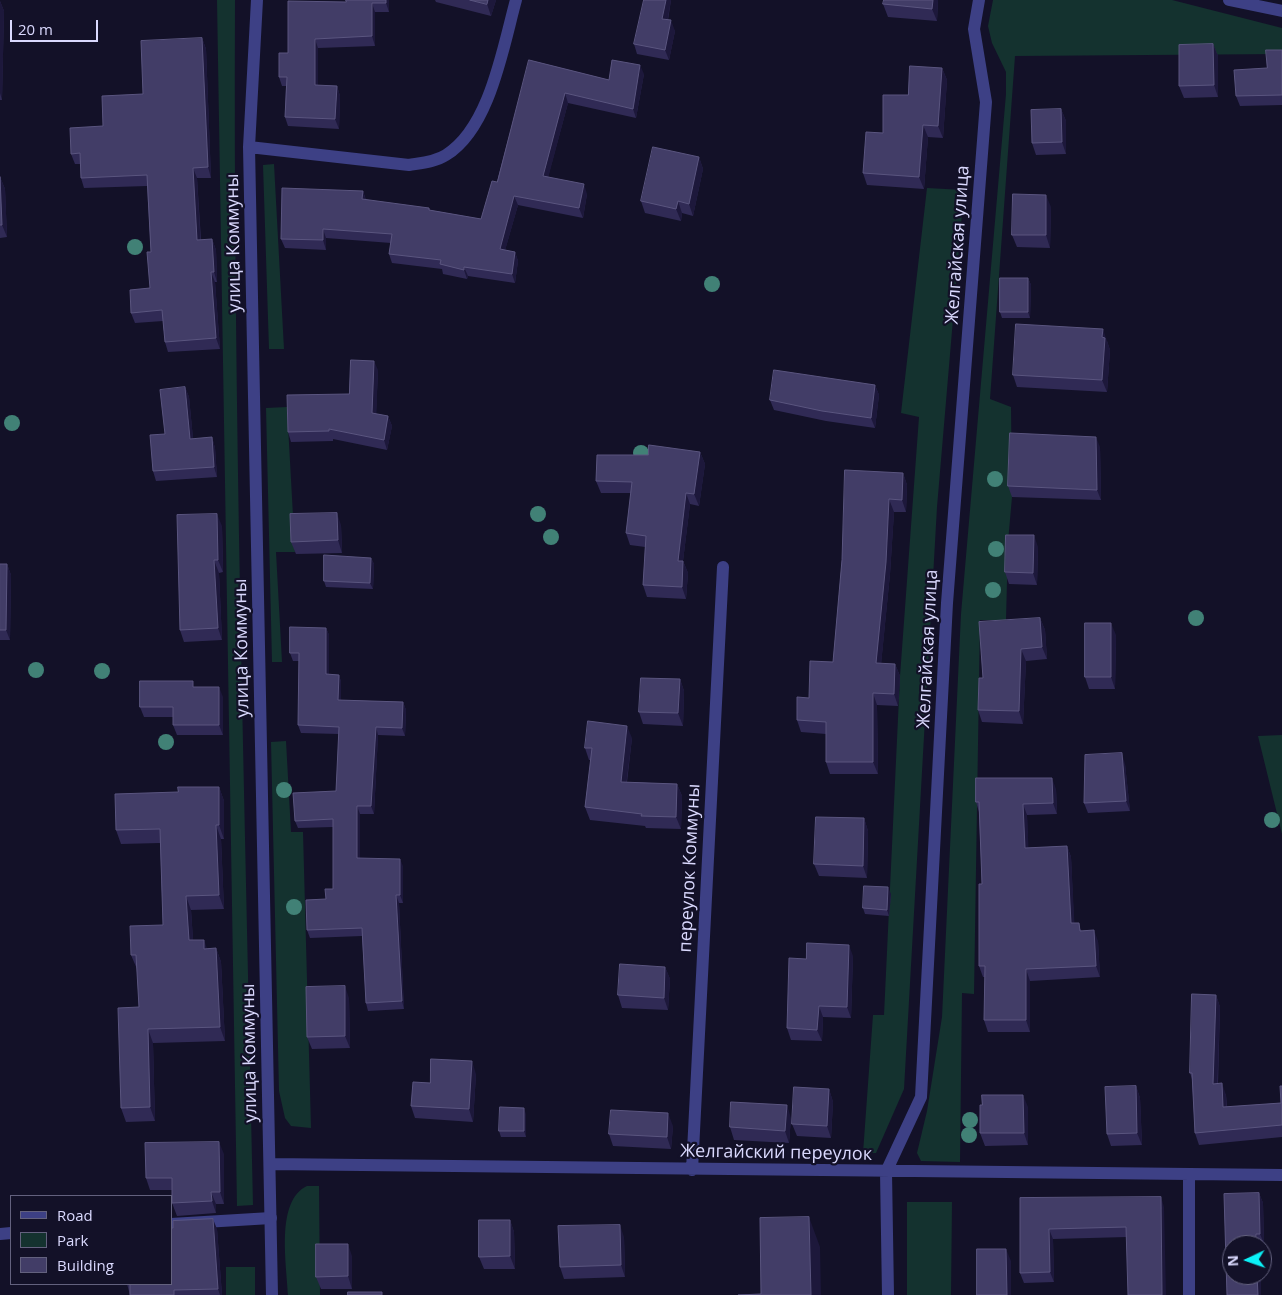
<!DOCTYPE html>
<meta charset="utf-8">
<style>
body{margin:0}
#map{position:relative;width:1282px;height:1295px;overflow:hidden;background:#131128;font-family:"Open Sans",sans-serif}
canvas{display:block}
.legend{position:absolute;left:10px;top:1195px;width:162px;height:90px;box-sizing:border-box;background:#131128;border:1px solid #63617e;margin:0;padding:6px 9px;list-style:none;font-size:15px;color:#dad9fe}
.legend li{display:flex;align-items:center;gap:10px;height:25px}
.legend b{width:25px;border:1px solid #63617e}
.north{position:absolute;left:1222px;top:1235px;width:50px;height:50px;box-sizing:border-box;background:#131128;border:1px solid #63617e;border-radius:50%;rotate:267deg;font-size:14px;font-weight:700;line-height:20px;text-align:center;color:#dad9fe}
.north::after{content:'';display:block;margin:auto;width:18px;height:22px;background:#0bf1f7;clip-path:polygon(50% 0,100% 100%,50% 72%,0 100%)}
.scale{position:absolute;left:10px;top:20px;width:88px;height:22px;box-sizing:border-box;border:2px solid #dad9fe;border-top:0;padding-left:6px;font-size:15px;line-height:18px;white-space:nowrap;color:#dad9fe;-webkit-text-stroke:4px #131128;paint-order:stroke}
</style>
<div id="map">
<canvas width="1282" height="1295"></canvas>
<ul class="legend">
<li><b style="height:6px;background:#3d4085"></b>Road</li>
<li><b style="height:14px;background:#14322f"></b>Park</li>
<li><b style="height:14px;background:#423d67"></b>Building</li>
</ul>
<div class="north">N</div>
<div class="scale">20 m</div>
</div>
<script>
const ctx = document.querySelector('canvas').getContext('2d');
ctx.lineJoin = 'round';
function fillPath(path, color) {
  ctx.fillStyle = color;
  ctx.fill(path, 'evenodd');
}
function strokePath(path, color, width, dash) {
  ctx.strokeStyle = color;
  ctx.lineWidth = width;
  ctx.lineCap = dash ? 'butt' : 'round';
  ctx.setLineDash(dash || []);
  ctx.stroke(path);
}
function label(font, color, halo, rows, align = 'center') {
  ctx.font = font + ' "Open Sans",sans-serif';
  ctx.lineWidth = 4.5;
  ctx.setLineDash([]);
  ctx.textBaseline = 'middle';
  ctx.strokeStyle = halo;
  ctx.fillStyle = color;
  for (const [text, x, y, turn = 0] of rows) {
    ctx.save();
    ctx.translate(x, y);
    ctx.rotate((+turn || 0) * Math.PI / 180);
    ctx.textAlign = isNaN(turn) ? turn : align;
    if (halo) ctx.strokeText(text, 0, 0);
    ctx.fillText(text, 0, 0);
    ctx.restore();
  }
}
const green = new Path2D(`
 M 217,0 L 235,0 C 233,402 245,803 253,1205 L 237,1206 Z
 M 993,0 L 1172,0 L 1282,28 L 1282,54 L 1015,56 L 990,399 L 1011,407 L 1012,497 L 1008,542 L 1006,620 L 980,620 L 974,994 L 962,993 L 960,1162 L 921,1161 L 917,1153 L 927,1111 L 942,1017 L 961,614 L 1006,94 L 1006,72 L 992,43 L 988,26 Z
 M 274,164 L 284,349 L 269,349 L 263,165 Z
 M 927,188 L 964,190 L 937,507 L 904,1089 L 876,1153 L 863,1153 L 873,1015 L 884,1015 L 900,676 L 919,417 L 901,413 Z
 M 287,407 L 295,552 L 276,552 L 282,662 L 272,662 L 266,408 Z
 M 1282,735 L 1282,834 L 1258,736 Z
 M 286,741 L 291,832 L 303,832 L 311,1128 L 291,1126 L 285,1118 L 279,1091 L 271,742 Z
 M 307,1186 L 319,1186 L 320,1295 L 288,1295 C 287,1265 275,1201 307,1186 Z
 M 907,1202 L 952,1202 L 951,1295 L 907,1295 Z
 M 226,1267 L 255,1267 L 255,1295 L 226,1295 Z`);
const lane = new Path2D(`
 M 171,1224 L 271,1218
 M 0,1234 L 11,1233`);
const street = new Path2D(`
 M 257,0 L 249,147 L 272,1295
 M 1229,0 L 1282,11
 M 249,147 L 409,165 C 421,163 435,162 446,155 C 490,128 503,47 516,0
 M 270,1164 L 1282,1175
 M 692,1170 L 723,567
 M 1189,1176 L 1189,1295
 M 888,1295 L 886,1172 L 921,1097 L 947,603 L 986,102 L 974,29 L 979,0`);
const trees = [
 [135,247],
 [712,284],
 [12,423],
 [641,453],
 [995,479],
 [538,514],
 [551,537],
 [996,549],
 [993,590],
 [1196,618],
 [36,670],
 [102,671],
 [166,742],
 [284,790],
 [1272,820],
 [294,907],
 [970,1120],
 [969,1135]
];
const wall = new Path2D(`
 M 346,0 L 389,0 L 389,12 L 375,12 L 375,46 L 318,48 L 318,85 L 337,86 L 340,96 L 339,129 L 288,126 L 285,117 L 286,86 L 282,86 L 279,77 L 288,53 L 346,2 Z
 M 435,0 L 496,0 L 491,16 L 436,2 Z
 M 644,0 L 671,0 L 668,20 L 675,31 L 669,60 L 637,54 L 634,44 Z
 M 938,0 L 937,21 L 888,17 L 883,4 Z
 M 0,1 L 4,11 L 2,100 L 0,100 Z
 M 202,38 L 206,49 L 211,178 L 197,178 L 201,240 L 212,239 L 216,250 L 217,282 L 215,282 L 220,349 L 168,352 L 165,342 L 163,321 L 135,323 L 131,313 L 150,288 L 151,252 L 147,186 L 84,188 L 81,178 L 80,164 L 75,164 L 71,154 L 103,126 L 143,94 Z
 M 1213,44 L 1218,56 L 1218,97 L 1184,98 L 1179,86 Z
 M 1282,50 L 1282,105 L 1240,106 L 1236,96 L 1267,68 Z
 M 529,60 L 609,80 L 644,74 L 636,118 L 568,103 L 548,177 L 587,194 L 583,218 L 518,205 L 505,250 L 515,252 L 518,261 L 515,283 L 468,276 L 467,279 L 443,274 L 442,269 L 392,263 L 389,254 L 391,243 L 326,238 L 326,250 L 285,248 L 281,239 L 363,191 L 366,200 L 429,208 L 430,210 L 481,219 L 497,182 Z
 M 942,68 L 947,80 L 943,138 L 928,137 L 924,189 L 867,185 L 863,173 L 883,133 L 908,95 Z
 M 1061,109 L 1066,121 L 1066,154 L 1036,155 L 1032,143 Z
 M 699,157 L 703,169 L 693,216 L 682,213 L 681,221 L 645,213 L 641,201 Z
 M 0,177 L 5,189 L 7,237 L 0,238 Z
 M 1051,207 L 1050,248 L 1017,247 L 1012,235 Z
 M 1028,278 L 1031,285 L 1030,318 L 1002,318 L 1000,312 Z
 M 1107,341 L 1110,350 L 1107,392 L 1017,387 L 1013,375 Z
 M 378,370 L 376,414 L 388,416 L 392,426 L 387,450 L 333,439 L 333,441 L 291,442 L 288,432 L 349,394 Z
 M 875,385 L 879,395 L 875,428 L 826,421 L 774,410 L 770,400 Z
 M 185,387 L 189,397 L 193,439 L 212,437 L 215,448 L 217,477 L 156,481 L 153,471 L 165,434 Z
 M 1100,447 L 1101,500 L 1012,497 L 1008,486 Z
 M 700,452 L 705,464 L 699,506 L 690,504 L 683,561 L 688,573 L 686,599 L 647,597 L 643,585 L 645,547 L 630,545 L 626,533 L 631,493 L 601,493 L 596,481 L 648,455 Z
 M 903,473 L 907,485 L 906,512 L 894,512 L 890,574 L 881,664 L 895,664 L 900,676 L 898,706 L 877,705 L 878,774 L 830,774 L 826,762 L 826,734 L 801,732 L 797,720 L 809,698 L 833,662 L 842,560 Z
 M 341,525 L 342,553 L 296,554 L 291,542 Z
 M 222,526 L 223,572 L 219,573 L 222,640 L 184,642 L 180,630 Z
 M 1038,547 L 1037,585 L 1009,584 L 1005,572 Z
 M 371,558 L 374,564 L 373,589 L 326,587 L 324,581 Z
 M 0,564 L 7,564 L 11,575 L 10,640 L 0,640 Z
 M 1040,618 L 1045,630 L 1047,659 L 1026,661 L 1023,724 L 982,722 L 978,710 L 983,678 Z
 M 326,628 L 329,635 L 329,674 L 339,675 L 341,682 L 341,700 L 403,702 L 406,710 L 405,736 L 378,735 L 374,814 L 360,814 L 360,859 L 403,866 L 403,903 L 399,903 L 404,1009 L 368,1011 L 366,1003 L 362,936 L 310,938 L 307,930 L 333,889 L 333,827 L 298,828 L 295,821 L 336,791 L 339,734 L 301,733 L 298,725 L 299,661 L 293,661 L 290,653 Z
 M 1116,635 L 1115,689 L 1089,689 L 1085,677 Z
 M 680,679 L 684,691 L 683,726 L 643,724 L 639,712 Z
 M 195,687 L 223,697 L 223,735 L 177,735 L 173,725 L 173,717 L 144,717 L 140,707 Z
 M 632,738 L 627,782 L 677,784 L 682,796 L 681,829 L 646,828 L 645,826 L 590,820 L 585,807 L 591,760 L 589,760 L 585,748 Z
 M 1125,764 L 1130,811 L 1088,813 L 1084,803 Z
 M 219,787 L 224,801 L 224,839 L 221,839 L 224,909 L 191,910 L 193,940 L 207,949 L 216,948 L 221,962 L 225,1041 L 153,1043 L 155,1121 L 126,1122 L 121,1108 L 139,1007 L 137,969 L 131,955 L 163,925 L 160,843 L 121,844 L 116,830 L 178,792 Z
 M 1056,789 L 1057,814 L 1027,815 L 1028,848 L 1067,846 L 1071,857 L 1074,923 L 1082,931 L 1098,941 L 1100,977 L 1030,981 L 1030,1032 L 988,1032 L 984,1020 L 985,977 L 983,977 L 979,966 L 982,884 L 979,812 L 976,802 Z
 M 864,818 L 868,831 L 867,878 L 819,876 L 814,864 Z
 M 891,894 L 889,916 L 865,914 L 863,908 Z
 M 853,956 L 851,1018 L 823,1017 L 822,1041 L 791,1040 L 787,1028 L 806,959 Z
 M 665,967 L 670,979 L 668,1010 L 622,1008 L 618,995 Z
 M 1216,995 L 1220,1007 L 1218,1083 L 1226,1095 L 1227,1107 L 1281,1103 L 1282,1086 L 1282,1137 L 1199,1145 L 1195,1133 L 1192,1079 L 1190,1073 Z
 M 349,998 L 350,1048 L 312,1049 L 307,1037 Z
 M 476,1074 L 473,1122 L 415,1118 L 411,1106 L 430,1083 Z
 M 1136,1086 L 1140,1098 L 1142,1145 L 1111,1146 L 1107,1134 Z
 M 829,1089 L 833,1102 L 831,1138 L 797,1136 L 792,1124 Z
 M 1028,1107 L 1028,1145 L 985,1146 L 980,1133 Z
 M 526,1114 L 526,1137 L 501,1137 L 499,1131 Z
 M 791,1118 L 789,1143 L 734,1140 L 730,1127 Z
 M 673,1126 L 671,1149 L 613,1146 L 609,1134 Z
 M 224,1154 L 224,1204 L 216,1204 L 216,1213 L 177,1216 L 172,1203 L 172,1190 L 150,1190 L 146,1178 Z
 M 1259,1193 L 1263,1203 L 1264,1244 L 1260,1244 L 1260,1245 L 1232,1245 L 1232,1275 L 1261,1275 L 1261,1295 L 1227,1295 L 1224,1194 Z
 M 1020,1198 L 1164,1207 L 1127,1237 L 1053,1239 L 1054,1282 L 1024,1283 L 1020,1273 Z
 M 510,1220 L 514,1232 L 515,1269 L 484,1269 L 479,1257 Z
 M 217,1229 L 222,1295 L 130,1295 L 127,1284 L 171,1284 Z
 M 624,1237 L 625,1277 L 564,1279 L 560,1267 Z
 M 352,1256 L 352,1289 L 321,1289 L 316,1277 Z`);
const shadedWall = new Path2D(`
 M 386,0 L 389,0 L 389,12 L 386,3 Z
 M 488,0 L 496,0 L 491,16 L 487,4 Z
 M 666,0 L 671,0 L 666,29 L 662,19 Z
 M 933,0 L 938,0 L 937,21 L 932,9 Z
 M 0,1 L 4,11 L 2,100 L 0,93 Z
 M 372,3 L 375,12 L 375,46 L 372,36 Z
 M 671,20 L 675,31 L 669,60 L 665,50 Z
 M 202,38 L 206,49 L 211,178 L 208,167 Z
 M 315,39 L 318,48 L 318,94 L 315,85 Z
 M 1213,44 L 1218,56 L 1218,97 L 1214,85 Z
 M 640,65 L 644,74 L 636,118 L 633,109 Z
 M 942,68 L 947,80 L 943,138 L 938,126 Z
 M 337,86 L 340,96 L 339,129 L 335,119 Z
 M 565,93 L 568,103 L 546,186 L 543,176 Z
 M 1061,109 L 1066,121 L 1066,154 L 1062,142 Z
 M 923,125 L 928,137 L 924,189 L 919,177 Z
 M 699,157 L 703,169 L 693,216 L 689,204 Z
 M 193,168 L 197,178 L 201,250 L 197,240 Z
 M 0,177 L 5,189 L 7,237 L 2,225 Z
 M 584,184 L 587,194 L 583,218 L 579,208 Z
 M 363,191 L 366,201 L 362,199 Z
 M 1046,195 L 1051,207 L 1050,248 L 1046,235 Z
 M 514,196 L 518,205 L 503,258 L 500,249 Z
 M 678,201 L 682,213 L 681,221 L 676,209 Z
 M 323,229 L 326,238 L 326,250 L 323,240 Z
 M 212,239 L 216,250 L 217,282 L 214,272 Z
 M 515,252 L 518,261 L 515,283 L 512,274 Z
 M 464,267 L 468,276 L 467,279 L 464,270 Z
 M 211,272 L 215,282 L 220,349 L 216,338 Z
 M 1028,278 L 1031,285 L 1030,318 L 1028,312 Z
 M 1103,329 L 1110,350 L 1107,392 L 1102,380 L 1102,337 Z
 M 374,361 L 378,370 L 376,423 L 372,413 Z
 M 875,385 L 879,395 L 875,428 L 871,418 Z
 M 185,387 L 189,397 L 194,449 L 190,439 Z
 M 388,416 L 392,426 L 387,450 L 384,440 Z
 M 212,437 L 215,448 L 217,477 L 214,467 Z
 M 1096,437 L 1100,447 L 1101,500 L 1097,490 Z
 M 700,452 L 705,464 L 699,506 L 694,494 Z
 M 903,473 L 907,485 L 906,512 L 902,500 Z
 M 686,493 L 690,504 L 683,561 L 688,573 L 686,599 L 682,587 L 678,561 Z
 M 889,499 L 894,512 L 890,574 L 880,675 L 876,663 Z
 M 337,513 L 341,525 L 342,553 L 338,540 Z
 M 217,514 L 222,526 L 223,572 L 218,560 Z
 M 1034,535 L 1038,547 L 1037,585 L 1033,573 Z
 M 371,558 L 374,564 L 373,589 L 370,583 Z
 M 214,560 L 219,573 L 222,640 L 218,628 Z
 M 7,564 L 11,575 L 10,640 L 6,630 Z
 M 1040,618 L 1045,630 L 1047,659 L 1042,647 Z
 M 1111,623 L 1116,635 L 1115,689 L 1111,677 Z
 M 326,628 L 329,635 L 329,682 L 326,674 Z
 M 1021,649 L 1026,661 L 1023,724 L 1019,711 Z
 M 895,664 L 900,676 L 898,706 L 894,694 Z
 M 339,675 L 341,682 L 341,708 L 338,700 Z
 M 680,679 L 684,691 L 683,726 L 678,713 Z
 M 219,687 L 223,697 L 223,735 L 219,725 Z
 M 873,693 L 877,705 L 878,774 L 873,762 Z
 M 403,702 L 406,710 L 405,736 L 402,728 Z
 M 627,726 L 632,738 L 625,794 L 621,782 Z
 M 376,727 L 378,735 L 374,814 L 371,806 Z
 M 1122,753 L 1125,764 L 1130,811 L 1126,801 Z
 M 1052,778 L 1056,789 L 1057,814 L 1053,803 Z
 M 677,784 L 682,796 L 681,829 L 676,817 Z
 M 219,787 L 224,801 L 224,839 L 219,825 Z
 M 1023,804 L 1027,815 L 1029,859 L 1025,848 Z
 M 357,806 L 360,814 L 360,866 L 357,858 Z
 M 864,818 L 868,831 L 867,878 L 863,866 Z
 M 216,825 L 221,839 L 224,909 L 219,895 Z
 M 1067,846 L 1071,857 L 1075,934 L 1071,923 Z
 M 400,859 L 403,866 L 403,903 L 400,895 Z
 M 888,887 L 891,894 L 889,916 L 887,910 Z
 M 396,895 L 399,903 L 404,1009 L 402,1001 Z
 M 186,896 L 191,910 L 194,954 L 189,940 Z
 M 1094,930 L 1098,941 L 1100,977 L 1096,966 Z
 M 204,940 L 209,954 L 204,949 Z
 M 849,945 L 853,956 L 851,1018 L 847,1007 Z
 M 216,948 L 221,962 L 225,1041 L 220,1027 Z
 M 665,967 L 670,979 L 668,1010 L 664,998 Z
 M 1026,969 L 1030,981 L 1030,1032 L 1026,1020 Z
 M 345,986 L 349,998 L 350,1048 L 345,1036 Z
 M 1216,995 L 1220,1007 L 1217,1095 L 1213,1084 Z
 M 819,1006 L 823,1017 L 822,1041 L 817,1030 Z
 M 148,1029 L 153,1043 L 155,1121 L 150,1107 Z
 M 472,1061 L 476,1074 L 473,1122 L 469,1109 Z
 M 1222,1083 L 1226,1095 L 1227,1118 L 1223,1107 Z
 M 1136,1086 L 1140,1098 L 1142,1145 L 1137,1133 Z
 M 829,1089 L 833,1102 L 831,1138 L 827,1126 Z
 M 1023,1095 L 1028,1107 L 1028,1145 L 1024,1133 Z
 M 787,1105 L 791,1118 L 789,1143 L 785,1131 Z
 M 524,1108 L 526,1114 L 526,1137 L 524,1131 Z
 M 668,1113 L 673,1126 L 671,1149 L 667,1137 Z
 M 219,1142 L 224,1154 L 224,1204 L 220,1192 Z
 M 211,1192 L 216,1204 L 216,1213 L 212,1201 Z
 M 1259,1193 L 1263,1203 L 1264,1244 L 1260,1234 Z
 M 1161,1197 L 1164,1207 L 1166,1295 L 1162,1295 Z
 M 809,1217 L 820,1247 L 821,1295 L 811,1295 Z
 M 213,1219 L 217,1229 L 222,1295 L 220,1295 L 218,1289 Z
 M 510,1220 L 514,1232 L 515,1269 L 510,1256 Z
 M 620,1225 L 624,1237 L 625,1277 L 621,1265 Z
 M 1049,1229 L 1053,1239 L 1054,1282 L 1050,1272 Z
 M 1256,1234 L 1260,1244 L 1260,1245 L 1256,1245 Z
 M 348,1244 L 352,1256 L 352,1289 L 348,1276 Z
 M 1006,1249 L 1011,1261 L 1011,1295 L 1007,1295 Z
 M 1257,1275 L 1261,1275 L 1261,1295 L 1258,1295 Z`);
const building = new Path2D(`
 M 346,0 L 386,0 L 386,3 L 372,3 L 372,36 L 315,39 L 315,85 L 337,86 L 335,119 L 285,117 L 287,77 L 279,77 L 279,53 L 288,53 L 288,1 L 346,2 Z
 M 470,0 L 488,0 L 487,4 Z
 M 644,0 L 666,0 L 662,19 L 671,20 L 665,50 L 634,44 Z
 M 884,0 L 933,0 L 932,9 L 883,4 Z
 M 202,38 L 208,167 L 193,168 L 197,240 L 212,239 L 214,272 L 211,272 L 216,338 L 165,342 L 162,310 L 131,313 L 130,290 L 150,288 L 147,252 L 151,252 L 147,175 L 81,178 L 80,153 L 71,154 L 70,128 L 103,126 L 102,96 L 143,94 L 141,41 Z
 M 1213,44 L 1214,85 L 1179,86 L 1179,45 Z
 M 1266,50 L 1282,50 L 1282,95 L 1236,96 L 1234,70 L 1267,68 Z
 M 529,60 L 609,80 L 612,60 L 640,65 L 633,109 L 565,93 L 543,176 L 584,184 L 579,208 L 514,196 L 500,249 L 515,252 L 512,274 L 464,267 L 464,270 L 440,264 L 441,260 L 389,254 L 392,234 L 323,229 L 323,240 L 281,239 L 282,188 L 363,191 L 362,199 L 429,208 L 429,210 L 481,219 L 492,181 L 497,182 Z
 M 910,66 L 942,68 L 938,126 L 923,125 L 919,177 L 863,173 L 866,132 L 883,133 L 883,95 L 908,95 Z
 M 1061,109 L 1062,142 L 1032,143 L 1031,110 Z
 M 653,147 L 699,157 L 689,204 L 678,201 L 676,209 L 641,201 Z
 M 0,177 L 2,225 L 0,225 Z
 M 1013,194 L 1046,195 L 1046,235 L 1012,235 Z
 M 1000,278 L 1028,278 L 1028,312 L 1000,312 Z
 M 1016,324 L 1103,329 L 1102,337 L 1105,338 L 1102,380 L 1013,375 Z
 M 351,360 L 374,361 L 372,413 L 388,416 L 384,440 L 329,429 L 329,431 L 288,432 L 287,395 L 349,394 Z
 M 774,370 L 875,385 L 871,418 L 822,411 L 770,400 Z
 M 185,387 L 190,439 L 212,437 L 214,467 L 153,471 L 150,435 L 165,434 L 160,390 Z
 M 1010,433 L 1096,437 L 1097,490 L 1008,486 Z
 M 649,445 L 700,452 L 694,494 L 686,493 L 678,561 L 683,561 L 682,587 L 643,585 L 646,536 L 626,533 L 632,482 L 596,481 L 597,455 L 648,455 Z
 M 845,470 L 903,473 L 902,500 L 889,499 L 886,562 L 876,663 L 895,664 L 894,694 L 873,693 L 873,762 L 826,762 L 826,722 L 797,720 L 797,697 L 809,698 L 810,661 L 833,662 L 842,560 Z
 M 337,513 L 338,540 L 291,542 L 290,514 Z
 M 217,514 L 218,560 L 214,560 L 218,628 L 180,630 L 177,515 Z
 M 1006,535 L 1034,535 L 1033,573 L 1005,572 Z
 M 324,555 L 371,558 L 370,583 L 324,581 Z
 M 0,564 L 7,564 L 6,630 L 0,630 Z
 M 1040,618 L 1042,647 L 1021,649 L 1019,711 L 978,710 L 979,678 L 983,678 L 979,622 Z
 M 1085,623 L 1111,623 L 1111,677 L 1085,677 Z
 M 290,627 L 326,628 L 326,674 L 339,675 L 338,700 L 403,702 L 402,728 L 376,727 L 371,806 L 357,806 L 357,858 L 400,859 L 400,895 L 396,895 L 402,1001 L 366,1003 L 362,928 L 307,930 L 306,900 L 326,899 L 325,889 L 333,889 L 333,819 L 295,821 L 293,793 L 336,791 L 339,727 L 298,725 L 299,653 L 290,653 Z
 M 641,678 L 680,679 L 678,713 L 639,712 Z
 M 140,681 L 193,681 L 193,687 L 219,687 L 219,725 L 173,725 L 173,707 L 140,707 Z
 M 588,721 L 627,726 L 621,782 L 677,784 L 676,817 L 641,816 L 642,814 L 585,807 L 592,748 L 585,748 Z
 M 1122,753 L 1126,801 L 1084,803 L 1085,755 Z
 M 976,778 L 1052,778 L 1053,803 L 1023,804 L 1025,848 L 1067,846 L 1071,923 L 1079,923 L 1080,931 L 1094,930 L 1096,966 L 1026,969 L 1026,1020 L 984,1020 L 985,966 L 979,966 L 979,884 L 982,884 L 979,802 L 976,802 Z
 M 178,787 L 219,787 L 219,825 L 216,825 L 219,895 L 186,896 L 189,940 L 204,940 L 204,949 L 216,948 L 220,1027 L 148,1029 L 150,1107 L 121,1108 L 118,1008 L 139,1007 L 136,955 L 131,955 L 130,926 L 163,925 L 160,829 L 116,830 L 115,794 L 178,792 Z
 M 816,817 L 864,818 L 863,866 L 814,864 Z
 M 864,886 L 888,887 L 887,910 L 863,908 Z
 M 807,943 L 849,945 L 847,1007 L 819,1006 L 817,1030 L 787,1028 L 789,958 L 806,959 Z
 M 620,964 L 665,967 L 664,998 L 618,995 Z
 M 345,986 L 345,1036 L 307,1037 L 306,987 Z
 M 1192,994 L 1216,995 L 1213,1084 L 1222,1083 L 1223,1107 L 1281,1103 L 1280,1086 L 1282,1086 L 1282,1125 L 1195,1133 L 1192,1073 L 1190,1073 Z
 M 431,1059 L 472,1061 L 469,1109 L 411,1106 L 413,1082 L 430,1083 Z
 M 1136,1086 L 1137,1133 L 1107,1134 L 1105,1087 Z
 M 794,1087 L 829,1089 L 827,1126 L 792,1124 Z
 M 982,1095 L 1023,1095 L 1024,1133 L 980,1133 L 980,1105 L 982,1105 Z
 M 731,1102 L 787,1105 L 785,1131 L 730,1127 Z
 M 500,1107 L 524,1108 L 524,1131 L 499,1131 Z
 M 611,1110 L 668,1113 L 667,1137 L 609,1134 Z
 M 219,1142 L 220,1192 L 211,1192 L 212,1201 L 172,1203 L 172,1178 L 146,1178 L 145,1143 Z
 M 1259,1193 L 1260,1234 L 1256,1234 L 1256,1245 L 1232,1245 L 1232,1275 L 1257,1275 L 1258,1295 L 1227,1295 L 1224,1194 Z
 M 1161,1197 L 1162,1295 L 1128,1295 L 1126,1227 L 1049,1229 L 1050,1272 L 1020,1273 L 1020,1198 Z
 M 809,1217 L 811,1295 L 738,1295 L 761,1294 L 760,1218 Z
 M 213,1219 L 218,1289 L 174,1290 L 174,1295 L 130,1295 L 130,1284 L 171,1284 L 171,1228 L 173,1228 L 173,1221 Z
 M 479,1220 L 510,1220 L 510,1256 L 479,1257 Z
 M 620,1225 L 621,1265 L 560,1267 L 558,1226 Z
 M 316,1244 L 348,1244 L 348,1276 L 316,1277 Z
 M 977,1249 L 1006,1249 L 1007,1295 L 977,1295 Z
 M 348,1292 L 382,1292 L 382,1295 L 348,1295 Z`);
const streetNames = [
 ["улица Коммуны",234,243,-91],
 ["Желгайская улица",958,245,-86],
 ["улица Коммуны",242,648,-91],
 ["Желгайская улица",928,649,-87],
 ["переулок Коммуны",690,868,-87],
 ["улица Коммуны",250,1053,-91],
 ["Желгайский переулок",776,1153,1]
];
fillPath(green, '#14322f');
strokePath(lane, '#3d4085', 12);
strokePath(street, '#3d4085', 12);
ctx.fillStyle = '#418176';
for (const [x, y] of trees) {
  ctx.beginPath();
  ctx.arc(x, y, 8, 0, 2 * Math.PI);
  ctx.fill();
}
fillPath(wall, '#302a55');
fillPath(shadedWall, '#1d183b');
fillPath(building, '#423d67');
strokePath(building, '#5a557f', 1);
label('18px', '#dad9fe', '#131128', streetNames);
</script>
